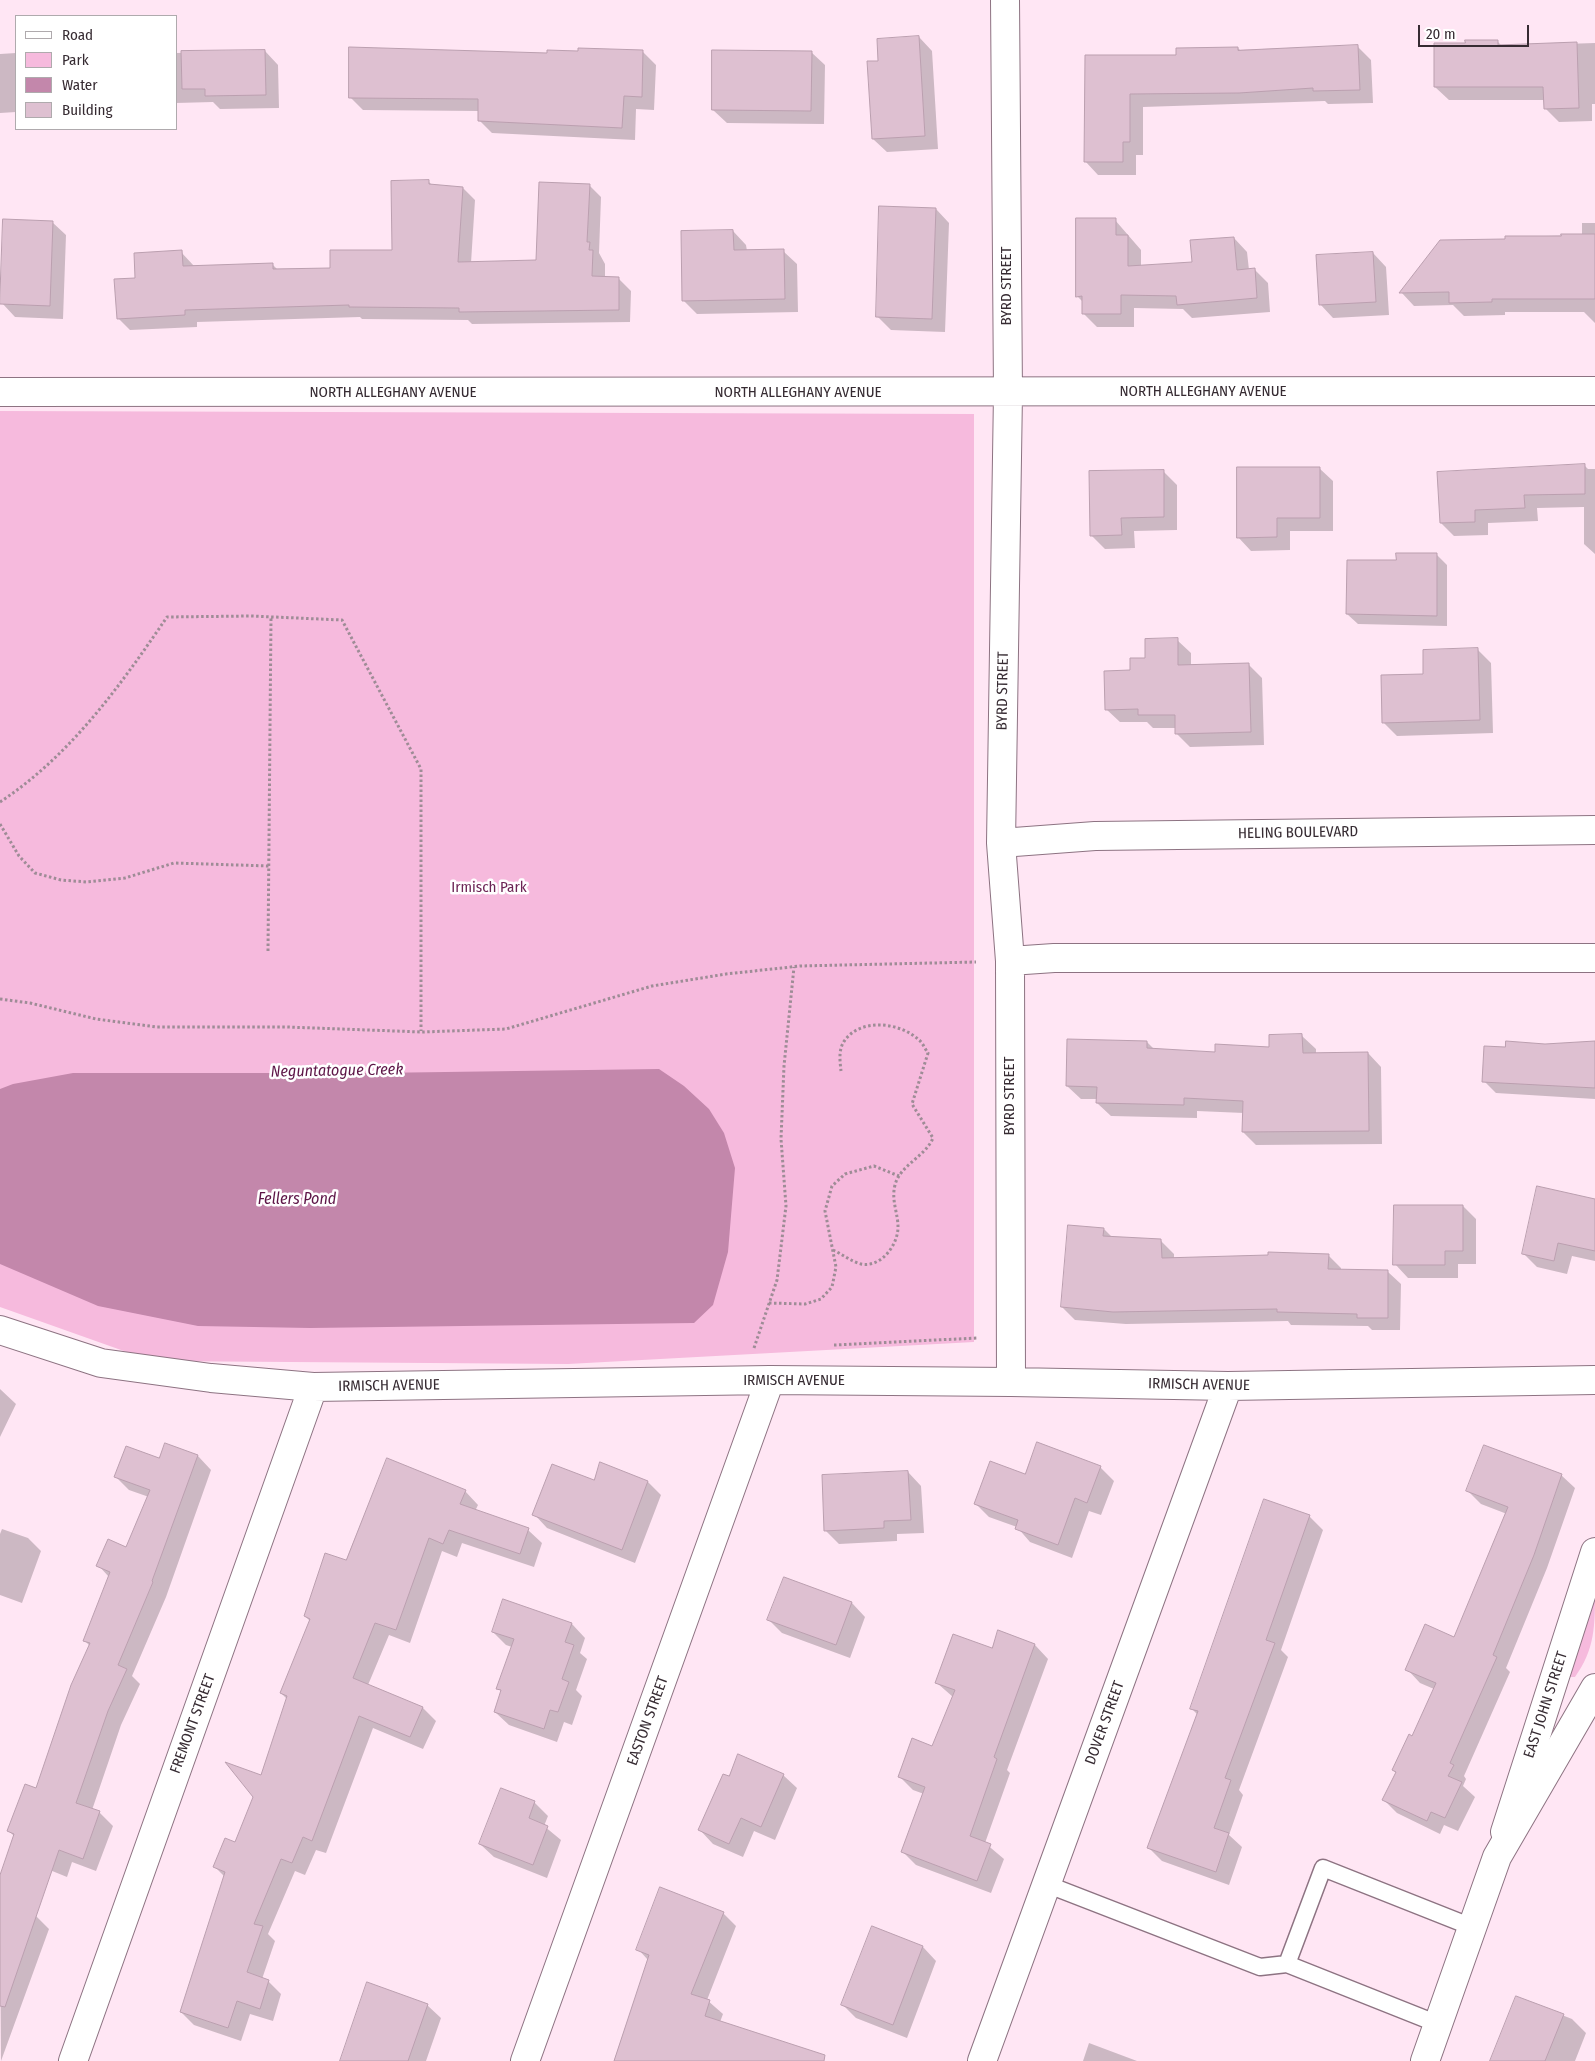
<!DOCTYPE html>
<style>
body{margin:0}
#map{position:relative;width:1595px;height:2061px;overflow:hidden;background:#ffe6f4;font-family:"Fira Sans Condensed",sans-serif}
canvas{display:block}
.legend{position:absolute;left:15px;top:15px;width:162px;height:115px;box-sizing:border-box;background:#fff;border:1px solid #afaaad;margin:0;padding:6px 9px;list-style:none;font-size:15px;color:#362b32}
.legend li{display:flex;align-items:center;gap:10px;height:25px}
.legend b{width:25px;border:1px solid #afaaad}
.scale{position:absolute;left:1418px;top:25px;width:111px;height:22px;box-sizing:border-box;border:2px solid #362b32;border-top:0;padding-left:6px;font-size:15px;line-height:18px;white-space:nowrap;color:#362b32;-webkit-text-stroke:4px #fff;paint-order:stroke}
</style>
<div id="map">
<canvas width="1595" height="2061"></canvas>
<ul class="legend">
<li><b style="height:6px;background:#fff"></b>Road</li>
<li><b style="height:14px;background:#f6badd"></b>Park</li>
<li><b style="height:14px;background:#c387ab"></b>Water</li>
<li><b style="height:14px;background:#dec0d1"></b>Building</li>
</ul>
<div class="scale">20 m</div>
</div>
<script>
const ctx = document.querySelector('canvas').getContext('2d');
ctx.lineJoin = 'round';
function fillPath(path, color) {
  ctx.fillStyle = color;
  ctx.fill(path, 'evenodd');
}
function strokePath(path, color, width, dash) {
  ctx.strokeStyle = color;
  ctx.lineWidth = width;
  ctx.lineCap = dash ? 'butt' : 'round';
  ctx.setLineDash(dash || []);
  ctx.stroke(path);
}
function label(font, color, halo, rows, align = 'center') {
  ctx.font = font + ' "Fira Sans Condensed",sans-serif';
  ctx.lineWidth = 5;
  ctx.setLineDash([]);
  ctx.textBaseline = 'middle';
  ctx.strokeStyle = halo;
  ctx.fillStyle = color;
  for (const [text, x, y, turn = 0] of rows) {
    ctx.save();
    ctx.translate(x, y);
    ctx.rotate((+turn || 0) * Math.PI / 180);
    ctx.textAlign = isNaN(turn) ? turn : align;
    if (halo) ctx.strokeText(text, 0, 0);
    ctx.fillText(text, 0, 0);
    ctx.restore();
  }
}
const green = new Path2D(`
 M 0,411 L 974,414 L 974,1342 L 568,1364 L 152,1361 L 0,1307 Z
 M 1595,1591 C 1595,1626 1595,1649 1575,1677 L 1569,1677 Z`);
const water = new Path2D(`
 M 659,1069 L 684,1086 L 709,1109 L 724,1133 L 735,1168 L 728,1252 L 713,1305 L 694,1323 L 310,1328 L 198,1326 L 98,1306 L 0,1264 L 0,1089 L 13,1084 L 73,1073 L 374,1073 Z`);
const shadow = new Path2D(`
 M 919,37 L 932,51 L 938,149 L 887,152 L 873,139 L 880,62 Z
 M 1497,41 L 1502,46 L 1595,43 L 1595,104 L 1592,104 L 1592,121 L 1559,122 L 1545,108 L 1545,100 L 1449,100 L 1435,87 L 1466,44 Z
 M 1357,46 L 1371,60 L 1373,103 L 1328,104 L 1325,101 L 1143,107 L 1143,155 L 1136,155 L 1136,175 L 1098,175 L 1085,161 L 1086,56 L 1178,56 L 1238,48 L 1241,51 Z
 M 265,51 L 278,65 L 279,108 L 220,109 L 213,102 L 176,103 L 176,53 Z
 M 643,52 L 656,65 L 654,110 L 636,109 L 635,140 L 492,133 L 479,120 L 479,111 L 363,110 L 350,97 L 548,54 Z
 M 811,52 L 825,65 L 824,124 L 727,123 L 713,110 Z
 M 16,53 L 16,112 L 0,113 L 0,54 Z
 M 428,181 L 432,185 L 463,188 L 475,200 L 471,263 L 537,261 L 589,185 L 601,197 L 599,253 L 605,264 L 605,278 L 619,279 L 631,291 L 630,322 L 472,324 L 468,320 L 362,319 L 360,317 L 197,322 L 197,327 L 130,330 L 118,318 L 137,280 L 181,252 L 194,266 L 272,264 L 278,270 L 331,269 L 393,251 Z
 M 936,209 L 949,223 L 945,332 L 891,330 L 877,316 Z
 M 1115,220 L 1141,250 L 1141,267 L 1193,264 L 1234,238 L 1247,252 L 1249,270 L 1254,269 L 1268,283 L 1270,312 L 1192,318 L 1183,309 L 1134,308 L 1134,327 L 1097,327 L 1083,313 L 1083,302 L 1077,296 Z
 M 52,222 L 66,235 L 63,319 L 15,317 L 2,303 Z
 M 1582,223 L 1595,223 L 1595,323 L 1584,312 L 1505,312 L 1505,315 L 1464,316 L 1453,305 L 1414,306 L 1401,292 L 1507,240 L 1507,237 L 1582,235 Z
 M 733,231 L 746,245 L 747,251 L 783,251 L 797,264 L 798,312 L 697,314 L 683,300 Z
 M 1373,253 L 1386,267 L 1389,315 L 1333,318 L 1320,304 Z
 M 1585,466 L 1588,469 L 1595,469 L 1595,554 L 1584,544 L 1584,507 L 1537,508 L 1538,521 L 1488,523 L 1488,535 L 1454,536 L 1441,523 Z
 M 1319,468 L 1333,481 L 1333,531 L 1290,531 L 1290,550 L 1251,551 L 1238,537 Z
 M 1163,471 L 1177,485 L 1177,530 L 1134,531 L 1135,548 L 1105,549 L 1091,535 Z
 M 1436,554 L 1447,565 L 1447,626 L 1358,624 L 1347,614 L 1397,561 Z
 M 1177,640 L 1191,653 L 1191,666 L 1249,665 L 1262,678 L 1264,745 L 1190,747 L 1176,733 L 1176,728 L 1153,728 L 1147,722 L 1120,722 L 1106,709 L 1132,671 Z
 M 1478,650 L 1491,663 L 1493,733 L 1397,736 L 1384,723 L 1424,676 Z
 M 1302,1036 L 1316,1049 L 1316,1054 L 1368,1053 L 1381,1067 L 1382,1144 L 1256,1145 L 1243,1132 L 1244,1113 L 1197,1111 L 1197,1118 L 1111,1116 L 1097,1103 L 1098,1099 L 1081,1099 L 1067,1086 L 1147,1042 L 1154,1049 L 1216,1053 L 1271,1048 Z
 M 1595,1042 L 1595,1099 L 1496,1093 L 1484,1081 L 1507,1048 Z
 M 1595,1200 L 1595,1261 L 1572,1256 L 1567,1274 L 1537,1267 L 1523,1253 Z
 M 1463,1206 L 1476,1219 L 1476,1264 L 1458,1264 L 1458,1278 L 1408,1278 L 1395,1264 Z
 M 1104,1229 L 1113,1238 L 1161,1241 L 1174,1254 L 1174,1259 L 1328,1255 L 1341,1268 L 1341,1271 L 1388,1272 L 1401,1284 L 1400,1330 L 1372,1330 L 1368,1326 L 1291,1325 L 1288,1321 L 1126,1324 L 1075,1320 L 1062,1307 Z
 M 0,1389 L 16,1404 L 0,1437 Z
 M 166,1444 L 198,1456 L 211,1470 L 166,1597 L 132,1676 L 140,1684 L 121,1725 L 92,1810 L 99,1812 L 113,1826 L 96,1871 L 72,1862 L 67,1877 L 25,1860 L 14,1836 L 9,1831 L 37,1790 L 90,1646 L 84,1640 L 109,1577 L 98,1565 L 127,1548 L 149,1497 L 129,1490 L 116,1477 L 160,1460 Z
 M 1100,1467 L 1114,1481 L 1101,1515 L 1089,1511 L 1072,1558 L 1030,1542 L 1017,1527 L 989,1517 L 976,1504 L 1026,1476 Z
 M 908,1472 L 921,1486 L 924,1533 L 897,1534 L 897,1541 L 839,1544 L 825,1530 Z
 M 1561,1475 L 1575,1488 L 1547,1568 L 1506,1668 L 1510,1672 L 1464,1776 L 1466,1779 L 1463,1786 L 1475,1797 L 1458,1831 L 1444,1825 L 1440,1834 L 1397,1813 L 1384,1800 L 1396,1773 L 1393,1770 L 1413,1738 L 1434,1689 L 1420,1683 L 1407,1669 L 1455,1639 L 1507,1514 L 1481,1504 L 1468,1491 Z
 M 595,1482 L 648,1482 L 661,1495 L 635,1563 L 547,1528 L 534,1514 Z
 M 465,1491 L 478,1505 L 475,1511 L 528,1530 L 542,1543 L 534,1567 L 462,1543 L 457,1557 L 442,1551 L 410,1643 L 389,1635 L 368,1685 L 423,1708 L 436,1721 L 423,1749 L 373,1728 L 326,1853 L 316,1850 L 305,1875 L 295,1871 L 268,1934 L 275,1941 L 262,1979 L 268,1981 L 281,1994 L 273,2021 L 250,2014 L 241,2041 L 194,2025 L 181,2012 L 225,1877 L 215,1867 L 236,1844 L 262,1776 L 287,1699 L 281,1693 L 311,1622 L 305,1616 L 346,1561 Z
 M 1309,1516 L 1323,1530 L 1281,1650 L 1288,1657 L 1239,1790 L 1243,1795 L 1229,1835 L 1242,1847 L 1229,1885 L 1162,1861 L 1149,1848 L 1198,1715 L 1191,1708 Z
 M 2,1529 L 28,1538 L 41,1551 L 22,1603 L 0,1595 L 0,1534 Z
 M 784,1578 L 852,1603 L 865,1617 L 850,1658 L 782,1633 L 769,1620 Z
 M 572,1624 L 585,1638 L 580,1653 L 587,1659 L 576,1690 L 582,1696 L 572,1725 L 564,1722 L 557,1742 L 509,1725 L 495,1712 L 502,1692 L 498,1688 L 512,1647 L 506,1645 L 493,1632 Z
 M 999,1632 L 1035,1645 L 1048,1659 L 1007,1770 L 1010,1773 L 985,1843 L 1004,1859 L 991,1893 L 916,1865 L 903,1852 L 924,1794 L 913,1790 L 900,1777 L 933,1747 L 953,1697 L 937,1683 L 993,1650 Z
 M 783,1775 L 797,1788 L 775,1840 L 754,1831 L 743,1857 L 713,1844 L 700,1830 L 729,1778 Z
 M 534,1802 L 548,1816 L 544,1826 L 561,1840 L 547,1878 L 494,1857 L 480,1844 Z
 M 0,1902 L 36,1916 L 49,1929 L 1,2061 Z
 M 723,1913 L 736,1926 L 707,2000 L 723,2014 L 720,2022 L 822,2061 L 614,2061 L 648,1960 L 638,1949 Z
 M 872,1928 L 923,1947 L 936,1961 L 907,2038 L 856,2018 L 843,2005 Z
 M 1516,1997 L 1572,2019 L 1586,2033 L 1575,2061 L 1497,2061 Z
 M 427,2005 L 441,2018 L 426,2061 L 341,2061 Z
 M 1089,2043 L 1137,2061 L 1083,2061 Z`);
const building = new Path2D(`
 M 919,36 L 925,136 L 872,139 L 867,61 L 878,61 L 877,39 Z
 M 1465,40 L 1498,40 L 1498,45 L 1577,42 L 1579,108 L 1544,109 L 1543,87 L 1434,87 L 1434,43 L 1465,43 Z
 M 1358,45 L 1360,90 L 1313,91 L 1313,88 L 1239,93 L 1130,94 L 1130,142 L 1123,142 L 1123,162 L 1084,162 L 1085,55 L 1176,55 L 1176,48 L 1238,47 L 1238,50 Z
 M 349,47 L 547,53 L 547,50 L 578,51 L 578,48 L 643,50 L 642,97 L 624,96 L 622,128 L 478,121 L 478,99 L 349,98 Z
 M 265,50 L 266,95 L 205,96 L 205,89 L 182,89 L 181,51 Z
 M 712,50 L 812,51 L 811,111 L 712,110 Z
 M 429,180 L 429,184 L 463,187 L 458,262 L 536,260 L 539,182 L 590,184 L 587,242 L 590,242 L 589,250 L 593,250 L 592,276 L 619,277 L 619,310 L 459,312 L 459,308 L 349,307 L 349,305 L 185,310 L 185,315 L 117,319 L 114,279 L 135,278 L 134,253 L 182,250 L 183,266 L 273,263 L 273,269 L 330,268 L 330,250 L 392,250 L 391,181 Z
 M 879,206 L 936,208 L 932,319 L 876,317 Z
 M 1076,218 L 1116,218 L 1116,235 L 1128,235 L 1128,266 L 1192,262 L 1190,240 L 1234,237 L 1237,270 L 1255,268 L 1257,298 L 1177,305 L 1176,296 L 1121,295 L 1121,314 L 1082,314 L 1082,296 L 1076,297 Z
 M 3,219 L 53,221 L 50,306 L 0,304 Z
 M 733,230 L 734,250 L 784,249 L 785,299 L 682,301 L 681,231 Z
 M 1561,234 L 1595,234 L 1595,299 L 1492,299 L 1492,302 L 1449,303 L 1449,292 L 1399,293 L 1440,240 L 1505,239 L 1505,236 L 1561,236 Z
 M 1373,252 L 1376,302 L 1319,305 L 1316,255 Z
 M 1585,464 L 1585,494 L 1524,495 L 1525,508 L 1475,510 L 1475,522 L 1440,523 L 1437,472 Z
 M 1237,467 L 1320,467 L 1320,518 L 1277,518 L 1277,537 L 1237,538 Z
 M 1164,470 L 1164,517 L 1121,518 L 1122,535 L 1090,536 L 1089,471 Z
 M 1396,553 L 1437,553 L 1437,616 L 1346,614 L 1347,560 L 1396,560 Z
 M 1178,638 L 1178,665 L 1249,663 L 1251,732 L 1175,734 L 1175,715 L 1138,715 L 1138,709 L 1105,710 L 1104,671 L 1130,670 L 1130,658 L 1145,658 L 1145,639 Z
 M 1478,648 L 1480,720 L 1382,723 L 1381,675 L 1423,674 L 1423,650 Z
 M 1302,1034 L 1303,1053 L 1368,1052 L 1369,1131 L 1242,1132 L 1243,1101 L 1184,1098 L 1184,1105 L 1096,1103 L 1097,1087 L 1066,1086 L 1067,1039 L 1147,1041 L 1147,1048 L 1215,1052 L 1215,1044 L 1269,1047 L 1269,1035 Z
 M 1506,1041 L 1545,1044 L 1595,1041 L 1595,1088 L 1482,1082 L 1484,1046 L 1505,1047 Z
 M 1537,1186 L 1595,1199 L 1595,1251 L 1558,1243 L 1554,1261 L 1522,1254 Z
 M 1394,1205 L 1463,1205 L 1463,1251 L 1445,1251 L 1445,1265 L 1393,1265 Z
 M 1068,1225 L 1104,1228 L 1103,1236 L 1161,1239 L 1162,1258 L 1268,1255 L 1268,1252 L 1329,1254 L 1328,1269 L 1388,1270 L 1388,1318 L 1357,1318 L 1357,1314 L 1277,1312 L 1277,1309 L 1113,1312 L 1061,1307 Z
 M 1037,1442 L 1101,1466 L 1087,1503 L 1075,1498 L 1058,1545 L 1015,1529 L 1018,1520 L 974,1504 L 990,1461 L 1025,1474 Z
 M 165,1443 L 198,1455 L 152,1581 L 153,1582 L 118,1665 L 127,1669 L 108,1711 L 76,1803 L 100,1811 L 83,1859 L 59,1850 L 5,2007 L 0,2006 L 0,1875 L 14,1834 L 7,1831 L 25,1784 L 36,1788 L 71,1685 L 90,1643 L 83,1641 L 110,1572 L 96,1566 L 108,1539 L 126,1547 L 150,1490 L 114,1477 L 126,1446 L 159,1458 Z
 M 1484,1445 L 1562,1474 L 1534,1555 L 1493,1655 L 1497,1657 L 1450,1763 L 1454,1765 L 1448,1776 L 1462,1782 L 1445,1818 L 1431,1812 L 1427,1821 L 1382,1800 L 1396,1772 L 1392,1770 L 1409,1734 L 1412,1736 L 1436,1683 L 1405,1670 L 1425,1624 L 1454,1637 L 1508,1507 L 1466,1491 Z
 M 387,1458 L 466,1490 L 460,1504 L 529,1528 L 520,1554 L 449,1530 L 443,1544 L 429,1538 L 396,1630 L 375,1623 L 353,1678 L 423,1707 L 410,1737 L 359,1716 L 312,1841 L 303,1837 L 292,1863 L 281,1859 L 254,1924 L 263,1926 L 247,1972 L 269,1980 L 260,2009 L 237,2001 L 228,2028 L 180,2012 L 225,1872 L 213,1867 L 225,1838 L 235,1842 L 253,1797 L 225,1762 L 261,1775 L 287,1696 L 280,1693 L 310,1619 L 304,1616 L 325,1553 L 346,1560 Z
 M 600,1462 L 648,1481 L 622,1550 L 532,1515 L 552,1464 L 594,1480 Z
 M 908,1471 L 911,1520 L 884,1521 L 884,1528 L 824,1531 L 822,1475 Z
 M 1264,1499 L 1310,1515 L 1266,1640 L 1275,1643 L 1225,1778 L 1231,1780 L 1214,1828 L 1229,1833 L 1216,1872 L 1147,1848 L 1198,1711 L 1190,1709 Z
 M 784,1577 L 852,1602 L 836,1645 L 767,1620 Z
 M 503,1599 L 572,1623 L 565,1642 L 574,1645 L 562,1679 L 569,1682 L 558,1712 L 550,1710 L 544,1729 L 494,1712 L 501,1690 L 496,1689 L 514,1639 L 492,1632 Z
 M 998,1630 L 1035,1644 L 994,1757 L 997,1759 L 970,1836 L 991,1844 L 977,1881 L 901,1852 L 925,1787 L 898,1777 L 912,1738 L 932,1746 L 955,1690 L 935,1683 L 953,1634 L 992,1648 Z
 M 738,1754 L 784,1774 L 761,1827 L 741,1818 L 729,1844 L 698,1830 L 723,1774 L 729,1776 Z
 M 501,1788 L 535,1801 L 529,1818 L 548,1826 L 533,1865 L 479,1844 Z
 M 660,1887 L 724,1912 L 691,1994 L 710,2000 L 705,2016 L 825,2055 L 824,2061 L 614,2061 L 649,1955 L 636,1950 Z
 M 872,1926 L 923,1946 L 893,2025 L 841,2005 Z
 M 367,1982 L 428,2004 L 408,2061 L 340,2061 Z
 M 1516,1996 L 1564,2014 L 1545,2061 L 1490,2061 Z`);
const path = new Path2D(`
 M 0,802 C 71,755 120,686 167,617 L 251,616 L 342,620 L 421,769 L 421,1031
 M 0,824 L 19,856 L 35,873 L 61,880 L 87,882 L 125,878 L 174,863 L 269,866
 M 268,951 L 271,617
 M 0,999 L 30,1003 L 96,1019 L 157,1027 L 287,1027 L 422,1032 L 506,1029 L 652,986 L 726,974 L 800,966 L 976,962
 M 833,1250 C 842,1254 852,1262 861,1264 C 881,1268 898,1245 898,1227 C 898,1213 891,1200 895,1185 C 900,1165 925,1157 933,1138 L 912,1104 L 928,1053 C 925,1049 923,1043 919,1040 C 900,1022 861,1018 845,1040 C 838,1049 840,1061 841,1071
 M 769,1303 L 805,1304 L 821,1299 L 832,1287 L 836,1267 L 825,1211 L 832,1186 L 845,1174 L 874,1166 L 899,1176
 M 834,1345 L 977,1338
 M 754,1348 L 777,1280 L 786,1206 L 781,1139 L 784,1066 L 794,967`);
const service = new Path2D(`
 M 1046,1884 L 1260,1967 L 1287,1964
 M 1438,2024 L 1287,1964 L 1323,1868 L 1472,1927`);
const minor = new Path2D(`
 M 1005,0 L 1008,393 L 1001,843 L 1010,961 L 1011,1382
 M 0,392 L 1595,391
 M 1001,843 L 1095,836 L 1595,830
 M 1010,961 L 1054,958 L 1595,958
 M 0,1330 L 101,1363 L 211,1378 L 313,1387 L 770,1380 L 1011,1382 L 1228,1386 L 1595,1380
 M 1505,1832 L 1595,1552
 M 73,2061 L 313,1387
 M 525,2061 L 770,1380
 M 982,2061 L 1228,1386`);
const tertiary = new Path2D(`
 M 1425,2061 L 1497,1857 L 1595,1688`);
const streetNames = [
 ["BYRD STREET",1007,286,-90],
 ["NORTH ALLEGHANY AVENUE",1203,392],
 ["NORTH ALLEGHANY AVENUE",393,393],
 ["NORTH ALLEGHANY AVENUE",798,393],
 ["BYRD STREET",1003,691,-89],
 ["HELING BOULEVARD",1298,833,-1],
 ["BYRD STREET",1010,1096,-90],
 ["IRMISCH AVENUE",794,1381],
 ["IRMISCH AVENUE",1199,1385,1],
 ["IRMISCH AVENUE",389,1386,-1],
 ["EAST JOHN STREET",1546,1705,-72],
 ["EASTON STREET",648,1721,-70],
 ["DOVER STREET",1105,1723,-70],
 ["FREMONT STREET",193,1724,-70]
];
const parkNames = [
 ["Irmisch Park",489,888]
];
const waterNames = [
 ["Neguntatogue Creek",337,1071,-1],
 ["Fellers Pond",297,1200]
];
fillPath(green, '#f6badd');
fillPath(water, '#c387ab');
fillPath(shadow, '#0003');
fillPath(building, '#dec0d1');
strokePath(building, '#bb9faf', 1);
strokePath(service, '#8d7382', 19);
strokePath(minor, '#8d7382', 30);
strokePath(tertiary, '#8d7382', 30);
strokePath(path, '#9e8c96', 3, [2.5, 2.5]);
strokePath(service, '#fff', 16);
strokePath(minor, '#fff', 28);
strokePath(tertiary, '#fff', 28);
label('15px', '#362b32', '#fff', streetNames);
label('15px', '#6c2455', '#fff', parkNames);
label('italic 16px', '#5d1547', '#fff', waterNames);
</script>
